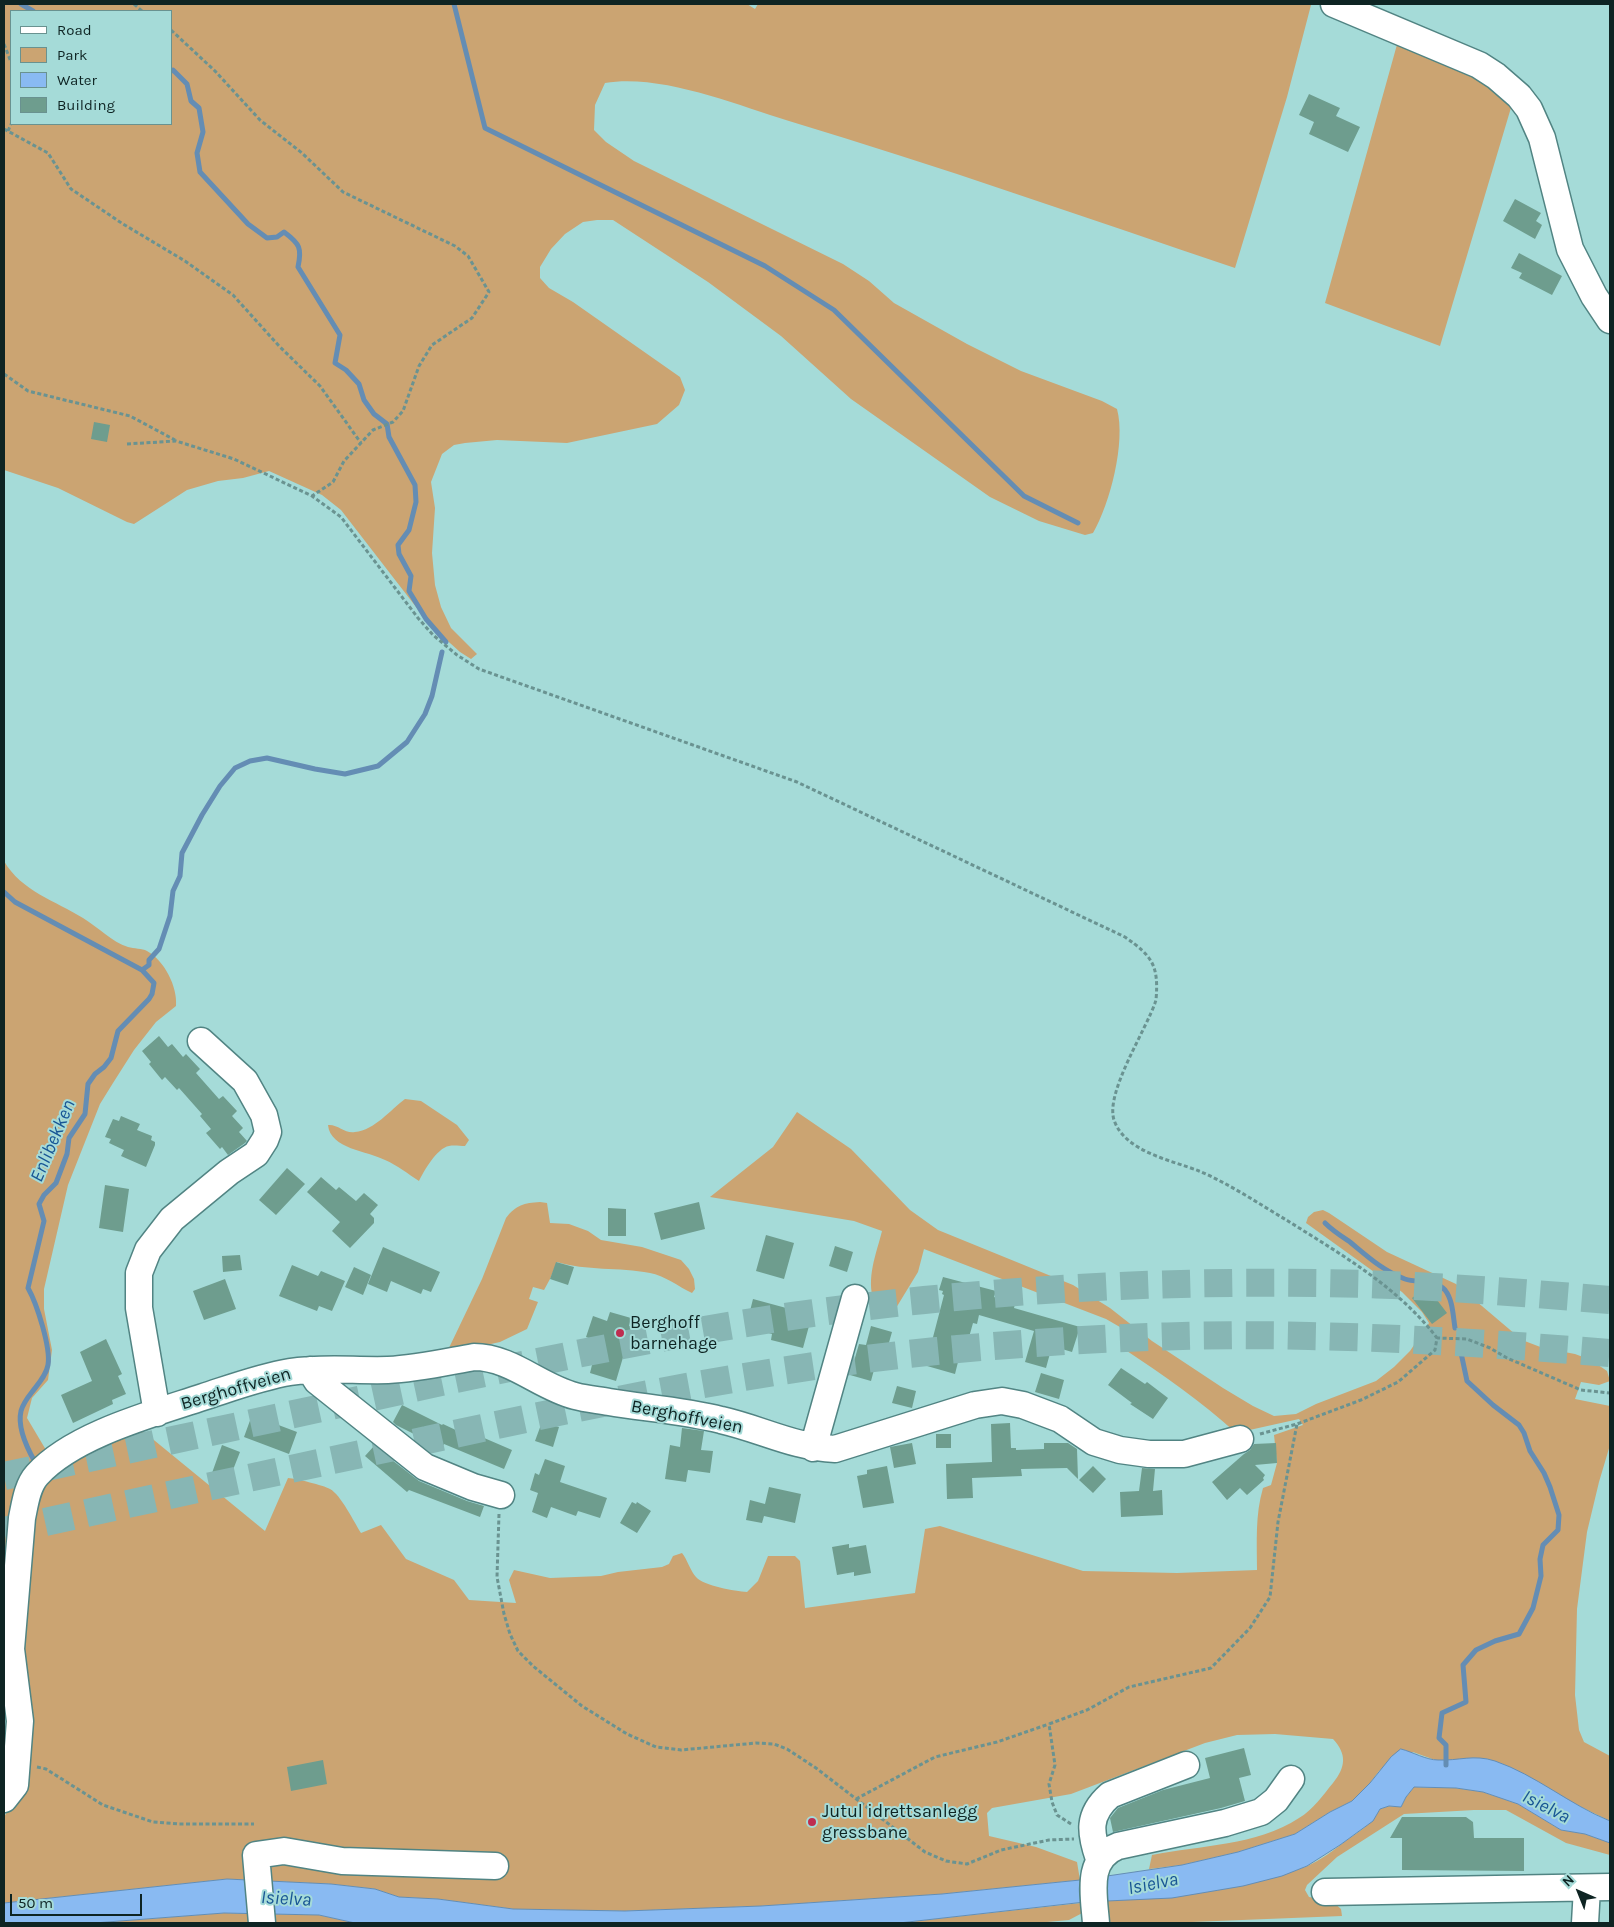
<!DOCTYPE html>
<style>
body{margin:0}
#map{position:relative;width:1614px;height:1927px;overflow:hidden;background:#a5dbd8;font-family:Karla,sans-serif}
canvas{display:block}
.frame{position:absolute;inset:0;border:5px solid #0e2423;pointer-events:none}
.legend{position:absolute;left:10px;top:10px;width:162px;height:115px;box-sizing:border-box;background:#a5dbd8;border:1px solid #699290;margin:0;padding:6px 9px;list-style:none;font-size:15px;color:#0e2423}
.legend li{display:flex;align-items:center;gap:10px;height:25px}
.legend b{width:25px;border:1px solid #699290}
.north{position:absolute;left:1554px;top:1867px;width:50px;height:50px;-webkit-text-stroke:4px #a5dbd8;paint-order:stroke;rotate:316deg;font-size:14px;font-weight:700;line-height:20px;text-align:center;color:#0e2423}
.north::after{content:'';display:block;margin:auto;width:18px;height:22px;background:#0e2423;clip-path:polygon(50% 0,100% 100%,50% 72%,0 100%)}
.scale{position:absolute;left:10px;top:1894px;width:132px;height:22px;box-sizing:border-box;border:2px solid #0e2423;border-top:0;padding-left:6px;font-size:15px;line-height:18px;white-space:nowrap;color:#0e2423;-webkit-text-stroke:4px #a5dbd8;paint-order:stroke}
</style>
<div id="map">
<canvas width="1614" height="1927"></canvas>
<div class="frame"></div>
<ul class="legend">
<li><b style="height:6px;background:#fff"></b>Road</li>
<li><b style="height:14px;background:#cba472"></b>Park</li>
<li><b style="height:14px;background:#89baf2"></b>Water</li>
<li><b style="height:14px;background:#6e9d8e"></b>Building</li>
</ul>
<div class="north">N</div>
<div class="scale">50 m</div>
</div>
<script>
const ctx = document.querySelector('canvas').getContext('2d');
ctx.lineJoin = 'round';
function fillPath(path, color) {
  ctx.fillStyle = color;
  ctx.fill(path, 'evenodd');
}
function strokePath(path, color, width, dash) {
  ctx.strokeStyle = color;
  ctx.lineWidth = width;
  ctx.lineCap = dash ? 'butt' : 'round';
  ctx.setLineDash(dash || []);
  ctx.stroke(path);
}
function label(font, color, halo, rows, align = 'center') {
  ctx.font = font + ' Karla,sans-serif';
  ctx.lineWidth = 4;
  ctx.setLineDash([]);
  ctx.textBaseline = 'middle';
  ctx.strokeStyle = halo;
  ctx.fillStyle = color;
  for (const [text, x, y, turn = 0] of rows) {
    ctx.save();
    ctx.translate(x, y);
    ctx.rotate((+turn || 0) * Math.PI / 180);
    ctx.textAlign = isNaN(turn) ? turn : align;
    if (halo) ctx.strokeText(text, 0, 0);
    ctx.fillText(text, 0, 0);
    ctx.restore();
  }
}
const green = new Path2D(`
 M 4,4 L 747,4 L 755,9 L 758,4 L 1311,5 L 1287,97 L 1235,268 C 1087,218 939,166 789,121 C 733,104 662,74 605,83 L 595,105 L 594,130 L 606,142 L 634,161 L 843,264 L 869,281 L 894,303 L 967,344 L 1021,371 L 1102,401 L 1117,409 C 1126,442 1110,504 1093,533 L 1085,535 L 1039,521 L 990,497 L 851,399 L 781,336 L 708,282 L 613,220 L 597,220 L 583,222 L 565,234 L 551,249 L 540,267 L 540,278 L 549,288 L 573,302 L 680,377 L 685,390 L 679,405 L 657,424 L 567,443 L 497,440 L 465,443 L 454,445 L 442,454 L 431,482 L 435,508 L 432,553 L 435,585 L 441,607 L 451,628 L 477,654 L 471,659 L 460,652 L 430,625 L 341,510 L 322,495 L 269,471 L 243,478 L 218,481 L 187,490 L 134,524 L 127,522 L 58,488 L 4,470 ZM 11,11 L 171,11 L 171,124 L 11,124 Z
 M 1398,41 L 1490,80 L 1513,101 L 1440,346 L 1325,303 Z
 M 4,861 C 21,891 56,901 83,918 C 98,927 112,942 128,947 C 134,949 142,948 147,951 C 164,960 178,987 176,1006 L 156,1022 L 134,1050 L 113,1083 L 100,1104 L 68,1185 L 44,1289 L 44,1309 L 52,1350 L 48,1380 L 32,1398 L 27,1418 L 46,1450 L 43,1455 L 8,1722 L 4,1710 Z
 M 405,1099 L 421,1101 L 457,1125 L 469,1140 L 465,1146 C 460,1146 454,1145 449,1146 C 437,1148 424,1171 419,1181 C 408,1174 397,1165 385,1160 C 368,1151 330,1149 328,1125 C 338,1124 345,1134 355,1132 C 375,1130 390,1110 405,1099 Z
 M 797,1112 L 851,1149 L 910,1210 L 938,1230 L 1073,1285 L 1110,1308 L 1152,1341 L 1223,1388 L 1253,1406 L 1274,1416 L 1296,1414 L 1316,1404 L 1376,1381 L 1394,1367 L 1410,1351 L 1429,1323 L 1422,1312 L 1402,1292 L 1306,1223 L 1308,1217 L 1314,1212 L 1323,1210 L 1329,1213 L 1387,1252 L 1456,1284 L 1522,1340 L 1543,1348 L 1575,1354 L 1591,1360 L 1607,1371 L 1610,1381 L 1599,1385 L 1581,1382 L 1575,1399 L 1610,1406 L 1610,1445 L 1599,1482 L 1587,1532 L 1577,1609 L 1575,1695 L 1579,1730 L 1584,1742 L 1610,1756 L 1610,1821 L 1567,1800 L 1530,1778 L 1447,1760 L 1435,1760 L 1413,1752 L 1379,1771 L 1370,1783 L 1352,1801 L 1330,1812 L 1295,1834 L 1238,1852 L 1182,1865 L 1149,1869 L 1152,1855 C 1201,1845 1256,1846 1299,1818 C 1313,1810 1323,1795 1333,1783 C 1346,1767 1347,1754 1333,1739 L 1275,1734 L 1237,1735 L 1205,1743 L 1071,1794 L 992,1808 L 987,1813 L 989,1836 L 1036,1847 L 1077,1862 L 1080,1880 L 942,1894 L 761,1906 L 625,1911 L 513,1909 L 438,1899 L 399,1897 L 375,1889 L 331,1884 L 227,1879 L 4,1903 L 4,1817 L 15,1799 L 23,1598 L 41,1479 L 138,1427 L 265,1531 L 288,1478 C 297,1479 323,1485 330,1489 C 341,1495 354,1522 361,1533 L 381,1525 L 406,1559 L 454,1580 L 469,1600 L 516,1603 L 509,1580 L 514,1570 L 550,1578 L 601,1576 L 618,1572 L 662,1567 L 669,1564 L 673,1556 L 682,1553 C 687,1559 691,1572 696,1577 C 704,1586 735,1591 747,1592 L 758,1581 L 768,1556 L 795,1556 L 800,1561 L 805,1608 L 915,1593 L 925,1529 L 940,1526 L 1083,1571 L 1177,1573 L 1257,1570 C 1257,1542 1255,1515 1263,1488 L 1271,1485 L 1277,1463 L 1274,1435 L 1303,1425 L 1299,1419 L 1236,1433 C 1201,1401 1163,1375 1124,1349 L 1132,1334 L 1106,1319 L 924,1249 L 918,1272 L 896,1308 L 874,1302 C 866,1278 876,1255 882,1231 L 854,1221 L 710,1197 L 773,1147 Z
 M 540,1202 L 547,1203 L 550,1223 L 569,1224 L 588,1231 L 601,1240 L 642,1247 L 681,1260 L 689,1269 L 694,1279 L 695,1289 L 692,1293 C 679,1287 664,1275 650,1273 C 619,1267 586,1271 557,1262 L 550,1279 L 544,1290 L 533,1287 L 529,1299 L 538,1302 L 527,1329 L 500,1342 L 468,1349 L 448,1350 L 482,1279 L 506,1218 C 516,1205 524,1203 540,1202 Z
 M 1414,1787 L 1456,1788 L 1483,1792 L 1518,1804 L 1561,1830 L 1585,1834 L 1610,1843 L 1610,1855 L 1566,1843 L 1506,1810 L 1474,1810 L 1404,1814 L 1337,1857 L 1307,1885 L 1305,1890 L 1309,1897 L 1333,1902 L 1341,1909 L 1342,1916 L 1167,1923 L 1114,1923 L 1108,1921 L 1100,1901 C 1171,1898 1238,1892 1305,1867 C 1320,1861 1335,1849 1347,1840 C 1360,1831 1372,1824 1380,1809 L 1389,1806 L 1401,1807 L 1406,1797 Z
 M 1090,1902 L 1088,1910 L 1069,1920 L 1036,1923 L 899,1923 Z
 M 224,1913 L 319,1915 L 355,1923 L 94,1923 Z`);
const water = new Path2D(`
 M 1401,1749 C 1413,1752 1426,1760 1438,1760 C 1458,1761 1474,1754 1495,1761 C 1536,1775 1570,1805 1610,1821 L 1610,1843 L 1585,1834 L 1561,1830 L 1518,1804 L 1483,1792 L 1456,1788 L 1414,1787 L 1406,1797 L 1401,1807 L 1389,1806 L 1380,1809 L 1373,1821 L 1340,1845 L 1307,1866 L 1282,1876 L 1243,1886 L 1172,1898 L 1085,1902 L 899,1923 L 355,1923 L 319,1915 L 224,1913 L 94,1923 L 4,1923 L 4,1903 L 227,1879 L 331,1884 L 375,1889 L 399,1897 L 438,1899 L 513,1909 L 625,1911 L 761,1906 L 942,1894 L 1080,1880 L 1182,1865 L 1238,1852 L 1295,1834 L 1330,1812 L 1352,1801 L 1370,1783 L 1391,1757 Z`);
const stream = new Path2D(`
 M 21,4 L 33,11
 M 454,4 L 485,128 L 765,266 L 834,310 L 1024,496 L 1078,523
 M 171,71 L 173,70 L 187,84 L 191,101 L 199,108 L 203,132 L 197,153 L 200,172 L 248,224 L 267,238 L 277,237 L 284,232 C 300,244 302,248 298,267 L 340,335 L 335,363 L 346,370 L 359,384 L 364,400 L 374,414 L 387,424 L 389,437 L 415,485 L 416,502 L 409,530 L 398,545 L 399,554 L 411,576 L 409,591 L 426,619 L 446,642
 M 4,892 L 15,902 L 142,970 L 154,983 L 152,994 L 149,999 L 118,1031 L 111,1058 L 104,1067 L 95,1074 L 88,1084 L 85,1114 L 69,1138 L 67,1154 L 56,1183 L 44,1195 L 39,1204 L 44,1221 L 28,1288 C 37,1304 51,1348 48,1365 C 46,1376 38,1384 32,1392 C 28,1397 23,1404 21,1411 C 17,1428 27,1448 35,1462
 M 142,970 L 149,965 L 149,960 L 159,949 L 170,916 L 173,891 L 180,876 L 182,853 L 202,815 L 220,786 L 235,768 L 250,761 L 267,758 L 315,769 L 345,774 L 378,766 L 407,742 L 425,714 L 432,696 L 442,652
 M 1325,1223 C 1333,1231 1341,1236 1350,1242 C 1367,1256 1383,1271 1405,1279 C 1417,1283 1436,1280 1445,1290 C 1453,1300 1453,1316 1455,1328
 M 1446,1765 L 1446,1745 L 1439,1738 L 1442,1713 L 1466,1702 L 1463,1665 L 1476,1650 L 1495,1641 L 1519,1634 L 1533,1608 L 1541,1576 L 1540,1559 L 1543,1545 L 1558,1530 L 1559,1515 L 1550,1487 L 1544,1473 L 1530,1451 L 1524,1433 L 1519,1425 L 1493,1405 L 1467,1381 L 1460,1348`);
const building = new Path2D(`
 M 1309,94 L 1340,108 L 1336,116 L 1360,127 L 1348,152 L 1309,134 L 1314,122 L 1299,115 Z
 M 1515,199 L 1541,213 L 1536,221 L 1542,225 L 1535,239 L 1503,221 Z
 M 1519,253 L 1562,276 L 1552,295 L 1519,278 L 1522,273 L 1511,268 Z
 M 94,422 L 110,425 L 107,442 L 91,439 Z
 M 159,1036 L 168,1047 L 172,1044 L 183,1057 L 186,1054 L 200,1069 L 196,1073 L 219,1099 L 223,1096 L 237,1111 L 232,1116 L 243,1128 L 239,1132 L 247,1141 L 245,1143 L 228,1155 L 222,1147 L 220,1149 L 206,1133 L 211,1129 L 200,1116 L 202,1114 L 179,1088 L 177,1090 L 165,1077 L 162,1080 L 149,1064 L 151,1062 L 142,1051 Z
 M 121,1116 L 140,1124 L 137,1130 L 152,1136 L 151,1140 L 155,1142 L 155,1145 L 146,1167 L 121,1156 L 124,1150 L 109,1143 L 111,1139 L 105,1137 L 113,1119 L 119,1121 Z
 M 287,1168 L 305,1184 L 276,1215 L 259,1200 Z
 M 321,1177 L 336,1190 L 339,1187 L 356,1201 L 364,1193 L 378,1205 L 370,1214 L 374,1218 L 374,1223 L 350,1248 L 332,1231 L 340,1222 L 307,1192 Z
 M 105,1185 L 129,1189 L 123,1232 L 99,1228 Z
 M 699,1202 L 705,1229 L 661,1240 L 654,1213 Z
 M 608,1208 L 626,1209 L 626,1236 L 608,1236 Z
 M 766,1235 L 794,1243 L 784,1279 L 756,1271 Z
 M 835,1246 L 853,1252 L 847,1272 L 829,1266 Z
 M 383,1247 L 440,1272 L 431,1292 L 423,1289 L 421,1294 L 391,1281 L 387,1292 L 368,1284 Z
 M 240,1255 L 242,1270 L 223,1272 L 222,1256 Z
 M 556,1262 L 574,1267 L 568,1285 L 550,1279 Z
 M 292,1265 L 318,1276 L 321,1271 L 345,1281 L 332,1311 L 319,1306 L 317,1311 L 279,1296 Z
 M 354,1267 L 371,1275 L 363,1295 L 345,1287 Z
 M 943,1277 L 996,1291 L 994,1297 L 1015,1304 L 1014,1308 L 1080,1327 L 1072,1352 L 1052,1346 L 1046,1368 L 1025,1362 L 1034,1331 L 979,1315 L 977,1324 L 973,1323 L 964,1355 L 960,1354 L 955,1374 L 920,1364 L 917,1362 L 923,1340 L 932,1341 L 944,1295 L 942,1294 L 943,1291 L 939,1290 Z
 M 225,1279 L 236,1309 L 204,1320 L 193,1291 Z
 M 1427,1287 L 1447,1313 L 1432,1324 L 1412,1298 Z
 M 753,1299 L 812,1315 L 803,1348 L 771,1340 L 772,1334 L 746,1327 Z
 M 610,1312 L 631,1318 L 629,1326 L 632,1327 L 616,1381 L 590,1373 L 593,1361 L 589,1360 L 594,1340 L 586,1337 L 593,1316 L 607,1321 Z
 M 871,1326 L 892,1332 L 886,1353 L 879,1351 L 871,1381 L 850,1375 L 859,1344 L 866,1345 Z
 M 106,1339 L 122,1374 L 118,1376 L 126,1394 L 112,1400 L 113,1404 L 73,1423 L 61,1395 L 92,1381 L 80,1352 Z
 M 1121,1368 L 1145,1384 L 1147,1382 L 1168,1398 L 1153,1419 L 1130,1404 L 1132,1403 L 1108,1385 Z
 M 1041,1373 L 1064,1380 L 1059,1399 L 1035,1392 Z
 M 897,1386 L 916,1391 L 912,1408 L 892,1403 Z
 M 402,1405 L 442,1425 L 443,1424 L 460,1432 L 461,1428 L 512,1450 L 504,1469 L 444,1444 L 442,1448 L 396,1425 L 393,1422 Z
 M 252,1415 L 297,1432 L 289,1454 L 244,1437 Z
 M 542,1422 L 559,1427 L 553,1447 L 535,1441 Z
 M 1010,1423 L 1011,1448 L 1016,1448 L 1016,1450 L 1044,1449 L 1044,1443 L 1068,1443 L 1077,1449 L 1078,1479 L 1067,1468 L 1021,1469 L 1022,1476 L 972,1478 L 973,1498 L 947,1499 L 946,1464 L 992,1462 L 991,1424 Z
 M 682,1428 L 704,1431 L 701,1450 L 713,1451 L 710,1473 L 688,1470 L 686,1482 L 665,1479 L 670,1445 L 680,1447 Z
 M 936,1434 L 951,1434 L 951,1448 L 936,1448 Z
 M 912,1443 L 916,1464 L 894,1468 L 890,1447 Z
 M 1276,1443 L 1277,1463 L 1255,1465 L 1265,1475 L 1263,1478 L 1264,1480 L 1247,1495 L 1240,1488 L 1227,1500 L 1212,1482 L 1244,1454 L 1250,1450 L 1254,1444 Z
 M 222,1445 L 240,1452 L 229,1480 L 212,1473 Z
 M 374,1446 L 419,1481 L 467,1501 L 484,1506 L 480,1517 L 409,1490 L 407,1492 L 365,1456 Z
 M 545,1459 L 565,1466 L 560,1482 L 607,1498 L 600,1518 L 578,1511 L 576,1516 L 551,1507 L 547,1518 L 532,1512 L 538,1493 L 530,1490 L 535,1473 L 539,1475 Z
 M 887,1466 L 894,1503 L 863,1508 L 857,1476 L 867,1474 L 867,1470 Z
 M 1093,1466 L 1106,1479 L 1093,1493 L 1079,1480 Z
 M 1142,1468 L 1155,1469 L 1153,1491 L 1162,1490 L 1163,1515 L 1121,1517 L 1120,1492 L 1139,1491 Z
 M 769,1487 L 801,1494 L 795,1523 L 764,1516 L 762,1523 L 746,1520 L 750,1500 L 765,1504 Z
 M 632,1502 L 636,1504 L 637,1502 L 651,1511 L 637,1533 L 620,1523 Z
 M 849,1544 L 849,1548 L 866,1545 L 871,1573 L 854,1576 L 854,1572 L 837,1575 L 832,1547 Z
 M 1244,1748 L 1251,1775 L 1239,1778 L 1245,1801 L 1221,1808 L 1113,1832 L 1110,1818 L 1118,1808 L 1163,1790 L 1210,1778 L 1205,1758 Z
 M 323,1760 L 327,1784 L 291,1791 L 287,1767 Z
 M 1402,1817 L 1466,1817 L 1473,1822 L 1474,1838 L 1524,1838 L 1524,1871 L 1402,1870 L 1402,1838 L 1390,1838 Z`);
const highwayTunnel = new Path2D(`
 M 4,1476 C 145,1446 286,1416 427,1385 C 571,1355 715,1324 861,1307 C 1012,1289 1164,1281 1317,1283 C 1415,1284 1513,1292 1610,1300
 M 4,1531 C 145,1500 286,1470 427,1440 C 602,1402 779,1365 958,1349 C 1074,1339 1192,1333 1309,1336 C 1409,1338 1510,1345 1610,1353`);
const path = new Path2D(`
 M 134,4 L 142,11
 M 171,30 L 215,71 L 260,120 L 302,153 L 343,192 L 455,246 L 468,256 L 489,292 L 472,318 L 432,345 L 419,366 L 403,411 L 393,422 L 373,430 L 344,461 L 333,482 L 312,496
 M 4,44 L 11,62
 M 4,129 L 48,153 L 71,189 L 123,224 L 185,261 L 233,295 L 279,346 L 320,386 L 361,443
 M 8,131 L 11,124
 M 4,374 L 28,391 L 130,416 L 175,440
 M 127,444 L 176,441 L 234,459 L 312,496 L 341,517 L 418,618 L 433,635 L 457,655 L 479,669 L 797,782 L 1125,937 C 1152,956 1159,965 1156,1000 C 1147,1029 1105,1092 1114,1120 C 1125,1152 1171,1160 1199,1171 C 1228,1183 1261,1205 1288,1221 C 1342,1255 1398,1287 1437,1338
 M 1260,1434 L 1297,1424 L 1361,1400 L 1398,1382 L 1435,1350 L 1437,1338 L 1467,1339 L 1490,1348 L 1507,1358 L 1581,1390 L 1610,1393
 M 499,1514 L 497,1577 L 504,1614 L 510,1634 L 518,1651 L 533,1666 L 582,1706 L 627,1734 L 656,1747 L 681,1750 L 756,1743 L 774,1744 L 787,1749 L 816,1768 L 925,1852 L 946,1861 L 967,1864 L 1001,1850 L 1049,1840 L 1074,1839
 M 37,1767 L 46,1769 L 103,1805 L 153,1822 L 179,1824 L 254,1824
 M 856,1799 L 935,1757 L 997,1742 L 1049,1724
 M 1071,1824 L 1057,1815 L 1052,1802 L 1049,1784 L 1055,1765 L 1049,1724 L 1087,1710 L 1129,1687 L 1211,1668 L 1250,1628 L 1270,1597 L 1278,1522 L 1297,1424`);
const minor = new Path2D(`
 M 1334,4 L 1479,65 L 1496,76 L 1519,96 L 1529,109 L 1542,138 L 1570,249 L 1594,296 L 1610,320
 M 310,1370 L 317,1381 L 425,1467 L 473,1487 L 501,1495
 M 157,1413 L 139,1308 L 139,1273 L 148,1250 L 172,1219 L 229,1172 L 256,1154 L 265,1140 L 268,1132 L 264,1115 L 245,1081 L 201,1041
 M 813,1448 L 855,1298
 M 4,1799 L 15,1785 L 20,1721 L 11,1649 L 22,1518 C 25,1504 27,1486 37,1475 C 73,1435 152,1414 203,1397 C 231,1388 260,1377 290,1372 C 323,1367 355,1371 388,1370 C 416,1369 446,1362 474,1357 C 511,1357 540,1387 575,1396 C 586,1399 598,1400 609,1402 C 646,1408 685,1411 721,1420 C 761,1429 793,1447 835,1449 L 975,1405 L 1002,1401 L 1023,1405 L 1060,1419 L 1094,1442 L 1120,1450 L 1149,1454 L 1184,1454 L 1240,1439
 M 1099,1859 C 1090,1833 1087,1815 1110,1795 L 1186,1765
 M 1325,1892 L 1610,1887
 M 262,1923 L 256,1855 L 284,1851 L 342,1861 L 495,1866
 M 1096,1923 C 1094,1895 1085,1859 1118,1846 L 1225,1823 L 1261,1812 L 1276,1800 L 1291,1779
 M 1585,1923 L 1587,1888`);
const markers = [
 [620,1333,5,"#be2e50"],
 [812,1822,5,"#be2e50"]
];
const poiNames = [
 ["Berghoff",630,1323],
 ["barnehage",630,1344],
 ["Jutul idrettsanlegg",822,1812],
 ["gressbane",822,1833]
];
const streetNames = [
 ["Berghoffveien",236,1389,-16],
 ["Berghoffveien",687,1417,11]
];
const waterNames = [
 ["Enlibekken",53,1141,-67],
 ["Isielva",1546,1807,27],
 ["Isielva",1153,1884,-11],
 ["Isielva",286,1899,3]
];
fillPath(green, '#cba472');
fillPath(water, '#89baf2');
strokePath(water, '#648db4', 1);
strokePath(stream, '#648db4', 5);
fillPath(building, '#6e9d8e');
strokePath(highwayTunnel, '#87b6b4', 28, [28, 14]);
strokePath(minor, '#518483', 29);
strokePath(path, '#6a9391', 3, [4, 2.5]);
strokePath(minor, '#fff', 26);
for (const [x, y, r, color] of markers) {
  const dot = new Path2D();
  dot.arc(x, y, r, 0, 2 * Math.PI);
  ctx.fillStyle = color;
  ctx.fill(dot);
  strokePath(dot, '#a5dbd8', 2);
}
label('18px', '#0e2423', '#a5dbd8', poiNames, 'left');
label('18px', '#0e2423', '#a5dbd8', streetNames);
label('italic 19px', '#185695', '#a5dbd8', waterNames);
</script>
